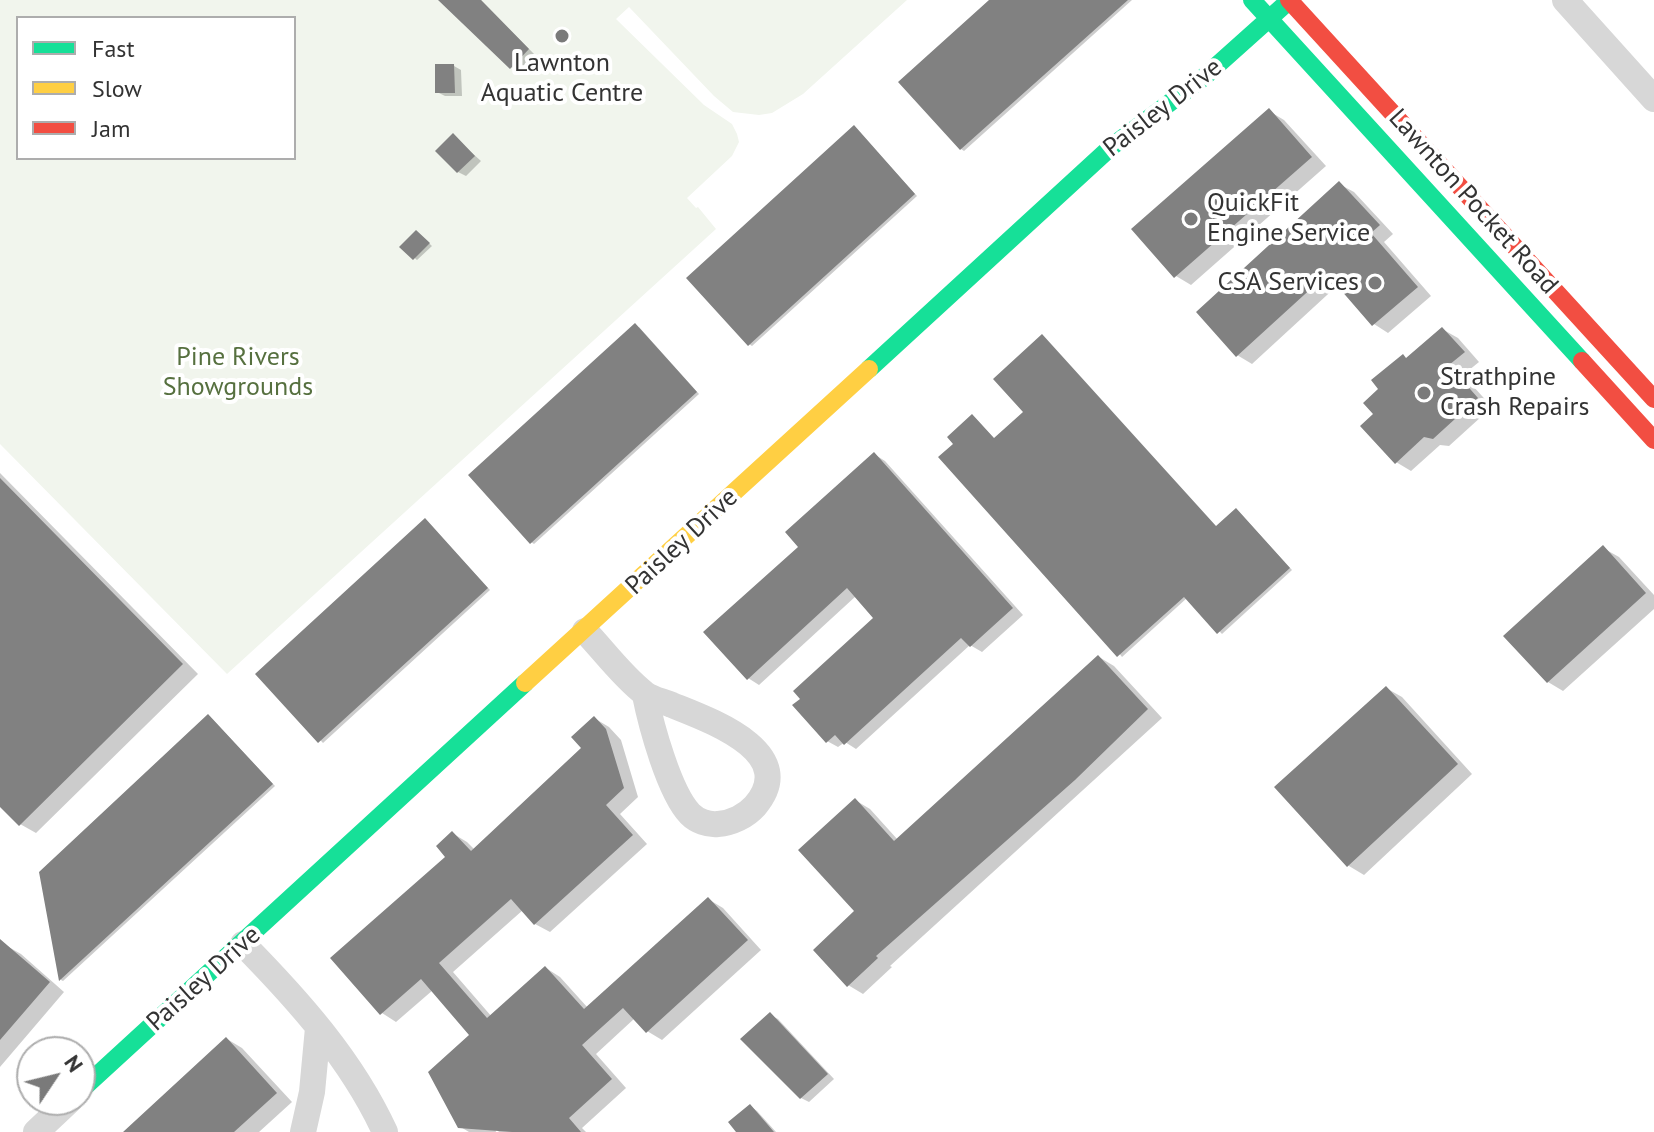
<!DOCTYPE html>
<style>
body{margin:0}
#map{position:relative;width:1654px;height:1132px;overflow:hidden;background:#fff;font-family:"PT Sans",sans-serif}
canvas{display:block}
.legend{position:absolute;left:16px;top:16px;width:280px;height:144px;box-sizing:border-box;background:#fff;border:2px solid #adadad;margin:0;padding:10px 14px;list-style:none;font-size:24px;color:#333}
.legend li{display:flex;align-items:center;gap:16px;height:40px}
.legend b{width:40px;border:2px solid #adadad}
.north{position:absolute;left:16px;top:1036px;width:80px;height:80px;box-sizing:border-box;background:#fff;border:2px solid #adadad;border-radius:50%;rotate:55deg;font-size:22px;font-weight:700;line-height:32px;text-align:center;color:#333}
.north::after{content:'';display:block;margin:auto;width:28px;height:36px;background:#7a7a7a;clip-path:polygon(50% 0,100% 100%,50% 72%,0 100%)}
</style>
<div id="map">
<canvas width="1654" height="1132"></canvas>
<ul class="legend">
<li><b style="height:10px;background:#16e098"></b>Fast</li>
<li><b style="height:10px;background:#ffcf43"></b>Slow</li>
<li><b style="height:10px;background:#f24e42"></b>Jam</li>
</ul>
<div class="north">N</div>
</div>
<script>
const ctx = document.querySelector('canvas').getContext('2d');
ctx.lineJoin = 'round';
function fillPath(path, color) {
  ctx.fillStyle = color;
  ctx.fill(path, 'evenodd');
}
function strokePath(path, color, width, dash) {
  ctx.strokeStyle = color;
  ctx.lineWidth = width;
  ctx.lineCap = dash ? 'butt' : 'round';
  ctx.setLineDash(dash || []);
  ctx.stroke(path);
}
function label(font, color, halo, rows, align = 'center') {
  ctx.font = font + ' "PT Sans",sans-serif';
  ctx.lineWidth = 8;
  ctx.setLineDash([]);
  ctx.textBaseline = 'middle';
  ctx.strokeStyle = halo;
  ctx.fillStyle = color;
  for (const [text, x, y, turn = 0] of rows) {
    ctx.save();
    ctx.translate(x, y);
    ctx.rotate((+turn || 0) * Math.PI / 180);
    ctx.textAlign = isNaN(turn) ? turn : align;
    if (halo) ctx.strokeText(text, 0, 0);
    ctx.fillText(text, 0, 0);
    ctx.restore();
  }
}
const green = new Path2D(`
 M 0,0 L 907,0 L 803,94 L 772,113 L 759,115 L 733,112 L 714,96 L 629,7 L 616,19 L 704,105 L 732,124 L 737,134 L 739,142 L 732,156 L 687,198 L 696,208 L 698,207 L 716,229 L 227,674 L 0,444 ZM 18,18 L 294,18 L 294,158 L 18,158 Z`);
const shadow = new Path2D(`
 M 441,0 L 481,0 L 535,55 L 518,71 L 511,67 Z
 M 992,0 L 1132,0 L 964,151 L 961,149 Z
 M 454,66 L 461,70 L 462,96 L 445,96 L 437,92 Z
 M 1269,111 L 1284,120 L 1326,166 L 1191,285 L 1176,276 Z
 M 857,130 L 917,196 L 752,346 L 749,344 Z
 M 453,136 L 481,161 L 466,176 L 458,172 Z
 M 1339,184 L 1354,192 L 1393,234 L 1384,242 L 1431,296 L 1388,333 L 1374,324 L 1339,284 L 1252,364 L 1237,355 Z
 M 419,234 L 432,246 L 417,260 L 402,247 Z
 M 639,327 L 699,394 L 534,544 L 531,542 Z
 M 1442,329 L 1458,338 L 1479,362 L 1463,375 L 1492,407 L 1449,446 L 1440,445 L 1411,471 L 1396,462 L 1376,415 L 1408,360 Z
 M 973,416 L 995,440 L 1217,528 L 1239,512 L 1292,570 L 1222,634 L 1187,598 L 1122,657 L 956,444 Z
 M 874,454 L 885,461 L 1023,615 L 982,652 L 970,645 L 856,749 L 845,742 L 838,747 L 827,741 L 876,618 L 856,596 L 759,685 L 748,678 L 801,547 Z
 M 0,473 L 198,674 L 36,833 L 20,824 L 0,804 Z
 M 428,523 L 490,590 L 323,743 L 258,674 Z
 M 1603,548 L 1619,557 L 1654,595 L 1654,609 L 1563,691 L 1548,682 Z
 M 1099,657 L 1114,666 L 1162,718 L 890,966 L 892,967 L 863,994 L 848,985 L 857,911 L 855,800 L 870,809 L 898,840 Z
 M 1386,688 L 1402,697 L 1472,774 L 1364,875 L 1349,866 L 1276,787 Z
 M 211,718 L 275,786 L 63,981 L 61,980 L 41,873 Z
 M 594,718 L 609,727 L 621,740 L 638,797 L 620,814 L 647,844 L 550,932 L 535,924 L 523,910 L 453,972 L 492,1017 L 546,968 L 560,977 L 588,1008 L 708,899 L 723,908 L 761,950 L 662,1040 L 647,1031 L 635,1018 L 596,1054 L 626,1088 L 582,1128 L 586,1132 L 499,1132 L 495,1128 L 496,1132 L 469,1132 L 459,1126 L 472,1035 L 433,990 L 396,1022 L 382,1013 L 448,857 L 452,833 L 467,842 L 475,850 L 584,749 Z
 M 5,945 L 21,954 L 64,992 L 0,1067 L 0,951 Z
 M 770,1015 L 778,1019 L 834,1079 L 809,1102 L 801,1098 Z
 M 227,1039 L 242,1048 L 292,1102 L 259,1132 L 126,1132 Z
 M 750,1106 L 757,1111 L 776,1132 L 739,1132 Z`);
const building = new Path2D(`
 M 438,0 L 481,0 L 529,49 L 510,69 Z
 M 989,0 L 1128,0 L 960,150 L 898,82 Z
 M 435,64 L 454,64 L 455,93 L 435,93 Z
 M 1269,108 L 1312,157 L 1174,278 L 1131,229 Z
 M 854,125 L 915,194 L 748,346 L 686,278 Z
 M 453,133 L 475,156 L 457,173 L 435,151 Z
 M 1339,181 L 1380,225 L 1371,233 L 1418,287 L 1372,326 L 1327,274 L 1236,357 L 1196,312 Z
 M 416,230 L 430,243 L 413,260 L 399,247 Z
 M 635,323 L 697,392 L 530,544 L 468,475 Z
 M 1442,327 L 1465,352 L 1449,365 L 1478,398 L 1433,439 L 1424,437 L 1395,464 L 1360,426 L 1373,414 L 1363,403 L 1378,389 L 1371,380 L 1403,354 L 1406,358 Z
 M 1042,334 L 1216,526 L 1236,508 L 1290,568 L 1217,634 L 1184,597 L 1117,657 L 938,457 L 953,444 L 947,437 L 972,414 L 994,438 L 1023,412 L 993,379 Z
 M 874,452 L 1013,608 L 970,647 L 961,638 L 844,745 L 835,735 L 826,743 L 792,705 L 800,699 L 793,691 L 873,618 L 847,588 L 747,680 L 703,632 L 798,547 L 785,532 Z
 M 0,478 L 183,664 L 19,826 L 0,807 Z
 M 425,518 L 488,588 L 318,743 L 255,674 Z
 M 1603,545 L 1646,593 L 1547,683 L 1503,636 Z
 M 1098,655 L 1148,709 L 1075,780 L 876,956 L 878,958 L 847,987 L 813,950 L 854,911 L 798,850 L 855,798 L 894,841 Z
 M 1386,686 L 1458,764 L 1347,867 L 1274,787 Z
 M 208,714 L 273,784 L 59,981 L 39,872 Z
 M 594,716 L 606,729 L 624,788 L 606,805 L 633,835 L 534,925 L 511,899 L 439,963 L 487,1018 L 545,966 L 584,1009 L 708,897 L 748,940 L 646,1033 L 623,1008 L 582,1045 L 612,1079 L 569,1118 L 581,1132 L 512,1132 L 458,1128 L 428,1072 L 469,1035 L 421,979 L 380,1015 L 330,958 L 445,857 L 436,846 L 452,831 L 471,851 L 581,748 L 571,737 Z
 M 0,939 L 50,982 L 0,1040 Z
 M 770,1012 L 828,1074 L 800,1099 L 740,1039 Z
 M 226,1037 L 277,1093 L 234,1132 L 123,1132 Z
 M 750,1104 L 774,1132 L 736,1132 L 728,1122 Z`);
const street = new Path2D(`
 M 1565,0 L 1654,99
 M 585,631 C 604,651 622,676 644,693 C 651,699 663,701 672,705 C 709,720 801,752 755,806 C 746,816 732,823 718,824 C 708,825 697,821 690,814 C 669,792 651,725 645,695
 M 243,944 C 298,1000 352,1060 385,1132
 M 36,1132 L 70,1100
 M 303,1132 L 312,1092 L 318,1028`);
const fast = new Path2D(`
 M 1252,0 L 1582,361
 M 869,369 L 1111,147 L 1204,77 L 1290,0
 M 80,1091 L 525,683`);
const slow = new Path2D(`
 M 525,683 L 869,369`);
const jam = new Path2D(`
 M 1289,0 L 1654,399
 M 1582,361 L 1654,440`);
const markers = [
 [562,36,8,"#7a7a7a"],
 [1191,219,8,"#7a7a7a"],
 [1375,283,8,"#7a7a7a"],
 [1424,393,8,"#7a7a7a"]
];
const poiNames = [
 ["Lawnton",562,64,"center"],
 ["Aquatic Centre",562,94,"center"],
 ["QuickFit",1207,204],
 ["Engine Service",1207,234],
 ["CSA Services",1359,283,"right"],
 ["Strathpine",1440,378],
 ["Crash Repairs",1440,408]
];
const streetNames = [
 ["Paisley Drive",1163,108,-38],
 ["Lawnton Pocket Road",1473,202,48],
 ["Paisley Drive",682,542,-43],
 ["Paisley Drive",204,979,-42]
];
const parkNames = [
 ["Pine Rivers",238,358],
 ["Showgrounds",238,388]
];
fillPath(green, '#f1f5ed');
fillPath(shadow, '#0003');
fillPath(building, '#818181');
strokePath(street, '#d7d7d7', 26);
strokePath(fast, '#16e098', 18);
strokePath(slow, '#ffcf43', 18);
strokePath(jam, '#f24e42', 18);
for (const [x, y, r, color] of markers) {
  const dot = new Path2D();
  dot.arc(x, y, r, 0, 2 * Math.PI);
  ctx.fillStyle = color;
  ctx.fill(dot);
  strokePath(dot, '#fff', 3);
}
label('26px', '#333', '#fff', poiNames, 'left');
label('26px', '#333', '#fff', streetNames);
label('26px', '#56703f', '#fff', parkNames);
</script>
